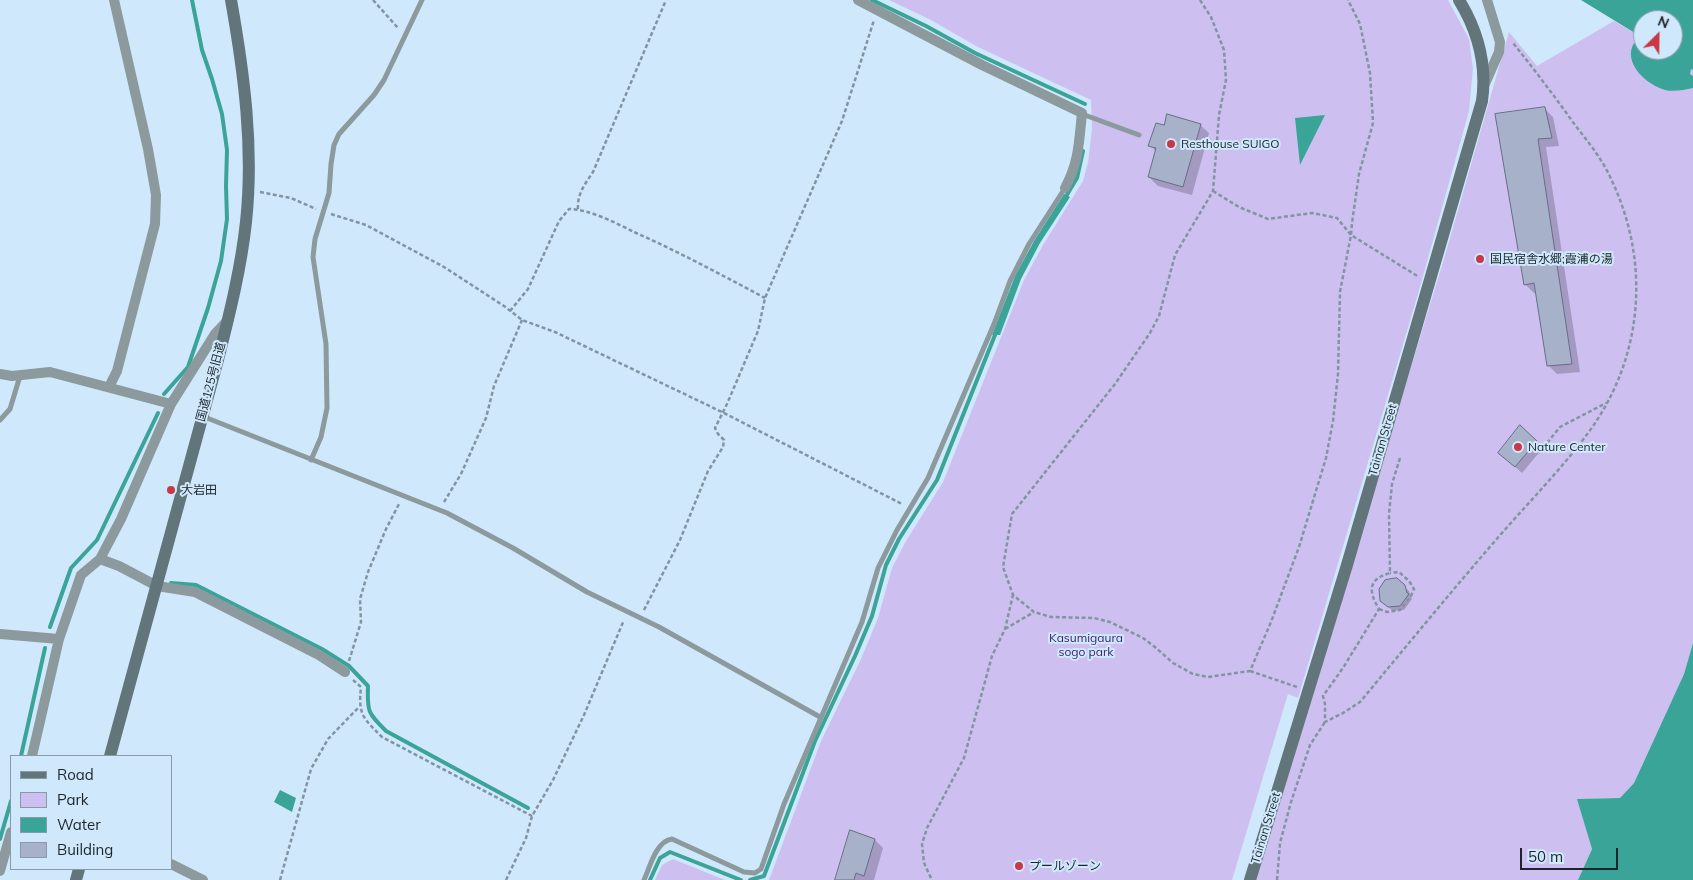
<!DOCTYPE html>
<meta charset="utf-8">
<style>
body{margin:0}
#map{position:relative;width:1693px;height:880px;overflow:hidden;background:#d0e8fb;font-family:Mulish,sans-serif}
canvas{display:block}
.legend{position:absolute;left:10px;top:755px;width:162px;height:115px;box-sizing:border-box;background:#d0e8fb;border:1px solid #889aa8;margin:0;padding:6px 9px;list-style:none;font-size:15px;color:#1c252c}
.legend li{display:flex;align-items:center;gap:10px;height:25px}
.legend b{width:25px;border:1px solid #889aa8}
.north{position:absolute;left:1633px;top:10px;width:50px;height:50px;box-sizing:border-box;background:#d0e8fb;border:1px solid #889aa8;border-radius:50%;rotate:23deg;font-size:14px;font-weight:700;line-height:20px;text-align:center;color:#1c252c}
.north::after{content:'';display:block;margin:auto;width:18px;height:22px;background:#c83846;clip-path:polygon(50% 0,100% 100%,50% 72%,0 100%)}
.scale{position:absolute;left:1520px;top:848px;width:98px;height:22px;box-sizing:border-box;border:2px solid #1c252c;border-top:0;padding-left:6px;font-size:15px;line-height:18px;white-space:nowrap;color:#1c252c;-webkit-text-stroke:4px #d0e8fb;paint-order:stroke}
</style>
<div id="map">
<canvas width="1693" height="880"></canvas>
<ul class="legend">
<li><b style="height:6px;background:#61757a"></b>Road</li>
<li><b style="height:14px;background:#cdc0f0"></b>Park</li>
<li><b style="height:14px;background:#3ba499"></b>Water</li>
<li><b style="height:14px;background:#a8b1ca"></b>Building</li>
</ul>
<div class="north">N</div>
<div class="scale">50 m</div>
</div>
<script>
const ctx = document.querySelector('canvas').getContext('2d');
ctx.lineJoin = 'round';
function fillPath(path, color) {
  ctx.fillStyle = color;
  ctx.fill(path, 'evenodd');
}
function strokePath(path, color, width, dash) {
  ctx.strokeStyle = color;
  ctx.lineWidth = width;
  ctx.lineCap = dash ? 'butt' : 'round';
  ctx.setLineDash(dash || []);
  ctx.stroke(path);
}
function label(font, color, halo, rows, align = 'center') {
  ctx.font = font + ' Mulish,"Noto Sans JP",sans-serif';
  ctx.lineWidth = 4;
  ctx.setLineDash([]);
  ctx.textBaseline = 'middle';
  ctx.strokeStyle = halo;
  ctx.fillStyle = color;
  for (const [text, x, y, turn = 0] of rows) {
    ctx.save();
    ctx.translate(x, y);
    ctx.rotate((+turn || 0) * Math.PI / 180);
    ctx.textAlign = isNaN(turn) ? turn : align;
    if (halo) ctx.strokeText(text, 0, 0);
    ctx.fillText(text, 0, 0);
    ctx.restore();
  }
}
const green = new Path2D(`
 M 889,0 L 1448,0 L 1469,39 L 1473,68 L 1469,111 L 1418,294 L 1298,698 L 1288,694 L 1232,880 L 769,880 L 821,741 L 861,659 L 878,618 L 892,568 L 906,541 L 943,482 L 1024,280 L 1043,245 L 1083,181 L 1088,163 L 1092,129 L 1091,100 L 978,47 L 929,19 Z
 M 1614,21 L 1643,38 L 1643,50 L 1662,50 L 1693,70 L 1693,643 L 1684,674 L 1634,783 L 1620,798 L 1578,799 L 1592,849 L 1578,880 L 1254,880 L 1444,259 L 1509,32 L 1537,66 Z
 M 673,859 L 725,880 L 655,880 L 662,865 Z`);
const water = new Path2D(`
 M 1581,0 L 1693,0 L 1693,70 L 1691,69 L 1690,74 L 1693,76 L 1693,88 C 1684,90 1674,92 1665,90 C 1647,85 1622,63 1634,43 L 1641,46 L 1643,43 L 1643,50 L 1673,50 L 1673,20 L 1643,20 L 1643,38 Z
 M 1325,115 L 1300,165 L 1295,118 Z
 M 1064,194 L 1070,197 L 1040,243 L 1021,279 L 1000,335 L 992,335 L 1015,276 L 1034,241 Z
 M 1693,643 L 1693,880 L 1578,880 L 1592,849 L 1577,799 L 1620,798 L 1634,783 L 1684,674 Z
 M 280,790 L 296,798 L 292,812 L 274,802 Z`);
const shadow = new Path2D(`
 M 1544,108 L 1553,117 L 1559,146 L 1546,147 L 1580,372 L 1557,374 L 1548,365 L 1537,293 L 1534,293 L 1525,284 L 1497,115 Z
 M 1200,125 L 1209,133 L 1192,195 L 1158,186 L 1149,177 L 1156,152 L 1150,145 Z
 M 1520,427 L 1543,448 L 1522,473 L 1506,459 Z
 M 1404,586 L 1409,591 L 1412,599 L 1404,610 L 1393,611 L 1386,605 Z
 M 875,840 L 883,848 L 874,880 L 836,880 Z`);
const stream = new Path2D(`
 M 872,0 L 926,26 L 975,53 L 1085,104
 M 1065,198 L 1077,178 L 1083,151
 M 164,394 L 188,367 L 208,308 L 221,261 L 227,219 L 226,186 L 227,150 L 222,114 L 212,79 L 202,50 L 192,0
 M 171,583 L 196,585 L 322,649 L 349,666 L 368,686 C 367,712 368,713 386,731 L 528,808
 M 50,627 L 71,568 L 97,540 L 158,413
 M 21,756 L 45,648
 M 0,839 L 11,801
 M 650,880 L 660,858 L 670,852 L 741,880
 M 750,880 L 764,876 L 815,741 L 855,656 L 872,616 L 886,565 L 899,539 L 937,480 L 997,330`);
const building = new Path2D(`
 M 1545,107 L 1552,138 L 1538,139 L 1572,364 L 1547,366 L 1534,283 L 1524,285 L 1495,114 Z
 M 1167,114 L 1201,124 L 1183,187 L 1148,177 L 1156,148 L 1148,146 L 1156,123 L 1164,125 Z
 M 1520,425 L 1537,441 L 1515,467 L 1498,453 Z
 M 1397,578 L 1405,585 L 1407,593 L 1409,594 L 1400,606 L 1388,607 L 1380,601 L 1379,589 L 1385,580 Z
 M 850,830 L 875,839 L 864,876 L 856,873 L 854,880 L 835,880 Z`);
const path = new Path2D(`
 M 373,0 L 398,28
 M 1200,0 L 1211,17 L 1224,50 L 1226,80 L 1219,115 L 1213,191 L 1175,255 L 1159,316 L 1150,333 L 1115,384 L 1012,514 L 1003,567 L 1013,595 L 1034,612 L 1051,617 L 1094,618 L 1110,622 L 1143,638 L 1155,647 L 1173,663 L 1193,674 L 1208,677 L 1250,671 L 1271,622 L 1299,547 L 1326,458 L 1333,421 L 1338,374 L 1340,292 L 1351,235 L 1352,223 L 1359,174 L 1373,123 L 1370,73 L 1360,24 L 1348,0
 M 1213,191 L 1239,207 L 1268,219 L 1312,213 L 1337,218 L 1351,235 L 1419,277
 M 260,192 L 291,198 L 316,209
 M 578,209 C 577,194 585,184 593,172 L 666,0
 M 331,214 L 366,225 L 444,267 L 504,306 L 522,320 L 555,332 L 722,412 L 902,504
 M 510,311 L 528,289 L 559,221 L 569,209 C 589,209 616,223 634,232 C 679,252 722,275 765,298
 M 1539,453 L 1560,427 L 1606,403
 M 1400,458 L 1392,484 L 1389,514 L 1390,573 C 1368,579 1368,591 1379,609 L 1343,668 L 1323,696 L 1325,704 L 1325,722 L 1343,713 L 1360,702 C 1405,648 1449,594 1495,541 C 1526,505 1560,471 1588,433 C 1643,359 1651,264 1612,181 C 1603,160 1589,143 1575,125 C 1555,97 1534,69 1513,43
 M 444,502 L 461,474 L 486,418 L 494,386 L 522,320
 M 1379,609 L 1387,612 L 1400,610 L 1411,596 L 1414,589 L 1409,581 L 1399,572 L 1390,573
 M 644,610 L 680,540 L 708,471 L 723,447 L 724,440 L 718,434 L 715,428 L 727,404 L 758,331 L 765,298 L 842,121 L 874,20
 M 1005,629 L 1034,612
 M 349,661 L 361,622 L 360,599 L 368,572 L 386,529 L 399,504
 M 1250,671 L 1297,687
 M 353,680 L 361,687 C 358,715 363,718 382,737 L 532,816
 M 931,878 L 924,863 L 922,844 L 927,828 L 964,758 L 992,656 L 1005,629 L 1013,595
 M 280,880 L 311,769 L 328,739 L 359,707
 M 506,880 L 526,838 L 532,816 L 553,780 L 584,715 L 624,620
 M 1277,880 L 1280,843 L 1291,802 L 1310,745 L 1325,722`);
const lane = new Path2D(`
 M 1082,114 L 1139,135
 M 202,416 L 447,513 L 513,548 L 587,592 L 659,627 L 820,717
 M 0,420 L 10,409 L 20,376
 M 311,460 L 321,437 L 327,408 L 326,344 L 313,257 L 315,239 L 329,193 L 331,164 L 334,145 L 339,134 L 374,95 L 384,80 L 422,0
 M 644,880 C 650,867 656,841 672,839 L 744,872 L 755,873 L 761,869 L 784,804 L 862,622 L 878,568 L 897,530 L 928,478 L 994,324 L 1010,281 L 1029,244 L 1065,188`);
const street = new Path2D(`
 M 858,0 L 982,65 L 1082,113 C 1079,142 1079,162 1065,188
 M 1484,86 L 1499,52 L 1500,42 L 1487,0
 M 0,374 L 12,376 L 50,372 L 171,404
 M 109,387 L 117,371 L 155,224 L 156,195 L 148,149 L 114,0
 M 100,559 L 119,566 L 157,586 L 195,592 L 319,655 L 345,672
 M 0,634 L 59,639
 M 32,756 L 59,639 L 81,575 L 100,559 L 121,519 L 171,404 L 215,334 L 229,319
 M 171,864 L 203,880
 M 0,871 L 11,832`);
const secondary = new Path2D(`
 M 110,756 L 219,356 C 230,312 241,268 246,222 C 254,148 244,73 231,0
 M 76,880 L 79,869
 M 1250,880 L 1347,565 L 1482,101 C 1487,65 1478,31 1459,0`);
const markers = [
 [1171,144,5,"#c83846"],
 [1480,259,5,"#c83846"],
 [1518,447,5,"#c83846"],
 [171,490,5,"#c83846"],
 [1019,866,5,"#c83846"]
];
const poiNames = [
 ["Resthouse SUIGO",1181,144],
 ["国民宿舎水郷;霞浦の湯",1490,259],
 ["Nature Center",1528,447],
 ["大岩田",181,490],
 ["プールゾーン",1029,866]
];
const streetNames = [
 ["国道125号旧道",211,382,-75],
 ["Tainan Street",1383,440,-74],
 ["Tainan Street",1266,828,-73]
];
const parkNames = [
 ["Kasumigaura",1086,638],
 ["sogo park",1086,652]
];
fillPath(green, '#cdc0f0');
fillPath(water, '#3ba499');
fillPath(shadow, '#0003');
strokePath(stream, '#3ba499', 4);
fillPath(building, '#a8b1ca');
strokePath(building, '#666f85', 1);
strokePath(path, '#8294a2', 2.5, [4, 2.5]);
strokePath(lane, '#8c999d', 5);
strokePath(street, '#8c999d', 10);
strokePath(secondary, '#61757a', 12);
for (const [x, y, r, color] of markers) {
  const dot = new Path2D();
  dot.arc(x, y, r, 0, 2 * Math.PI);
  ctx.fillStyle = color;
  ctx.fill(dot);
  strokePath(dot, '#d0e8fb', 2);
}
label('12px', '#1c252c', '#d0e8fb', poiNames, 'left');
label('12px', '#1c252c', '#d0e8fb', streetNames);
label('12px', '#40226f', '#d0e8fb', parkNames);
</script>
